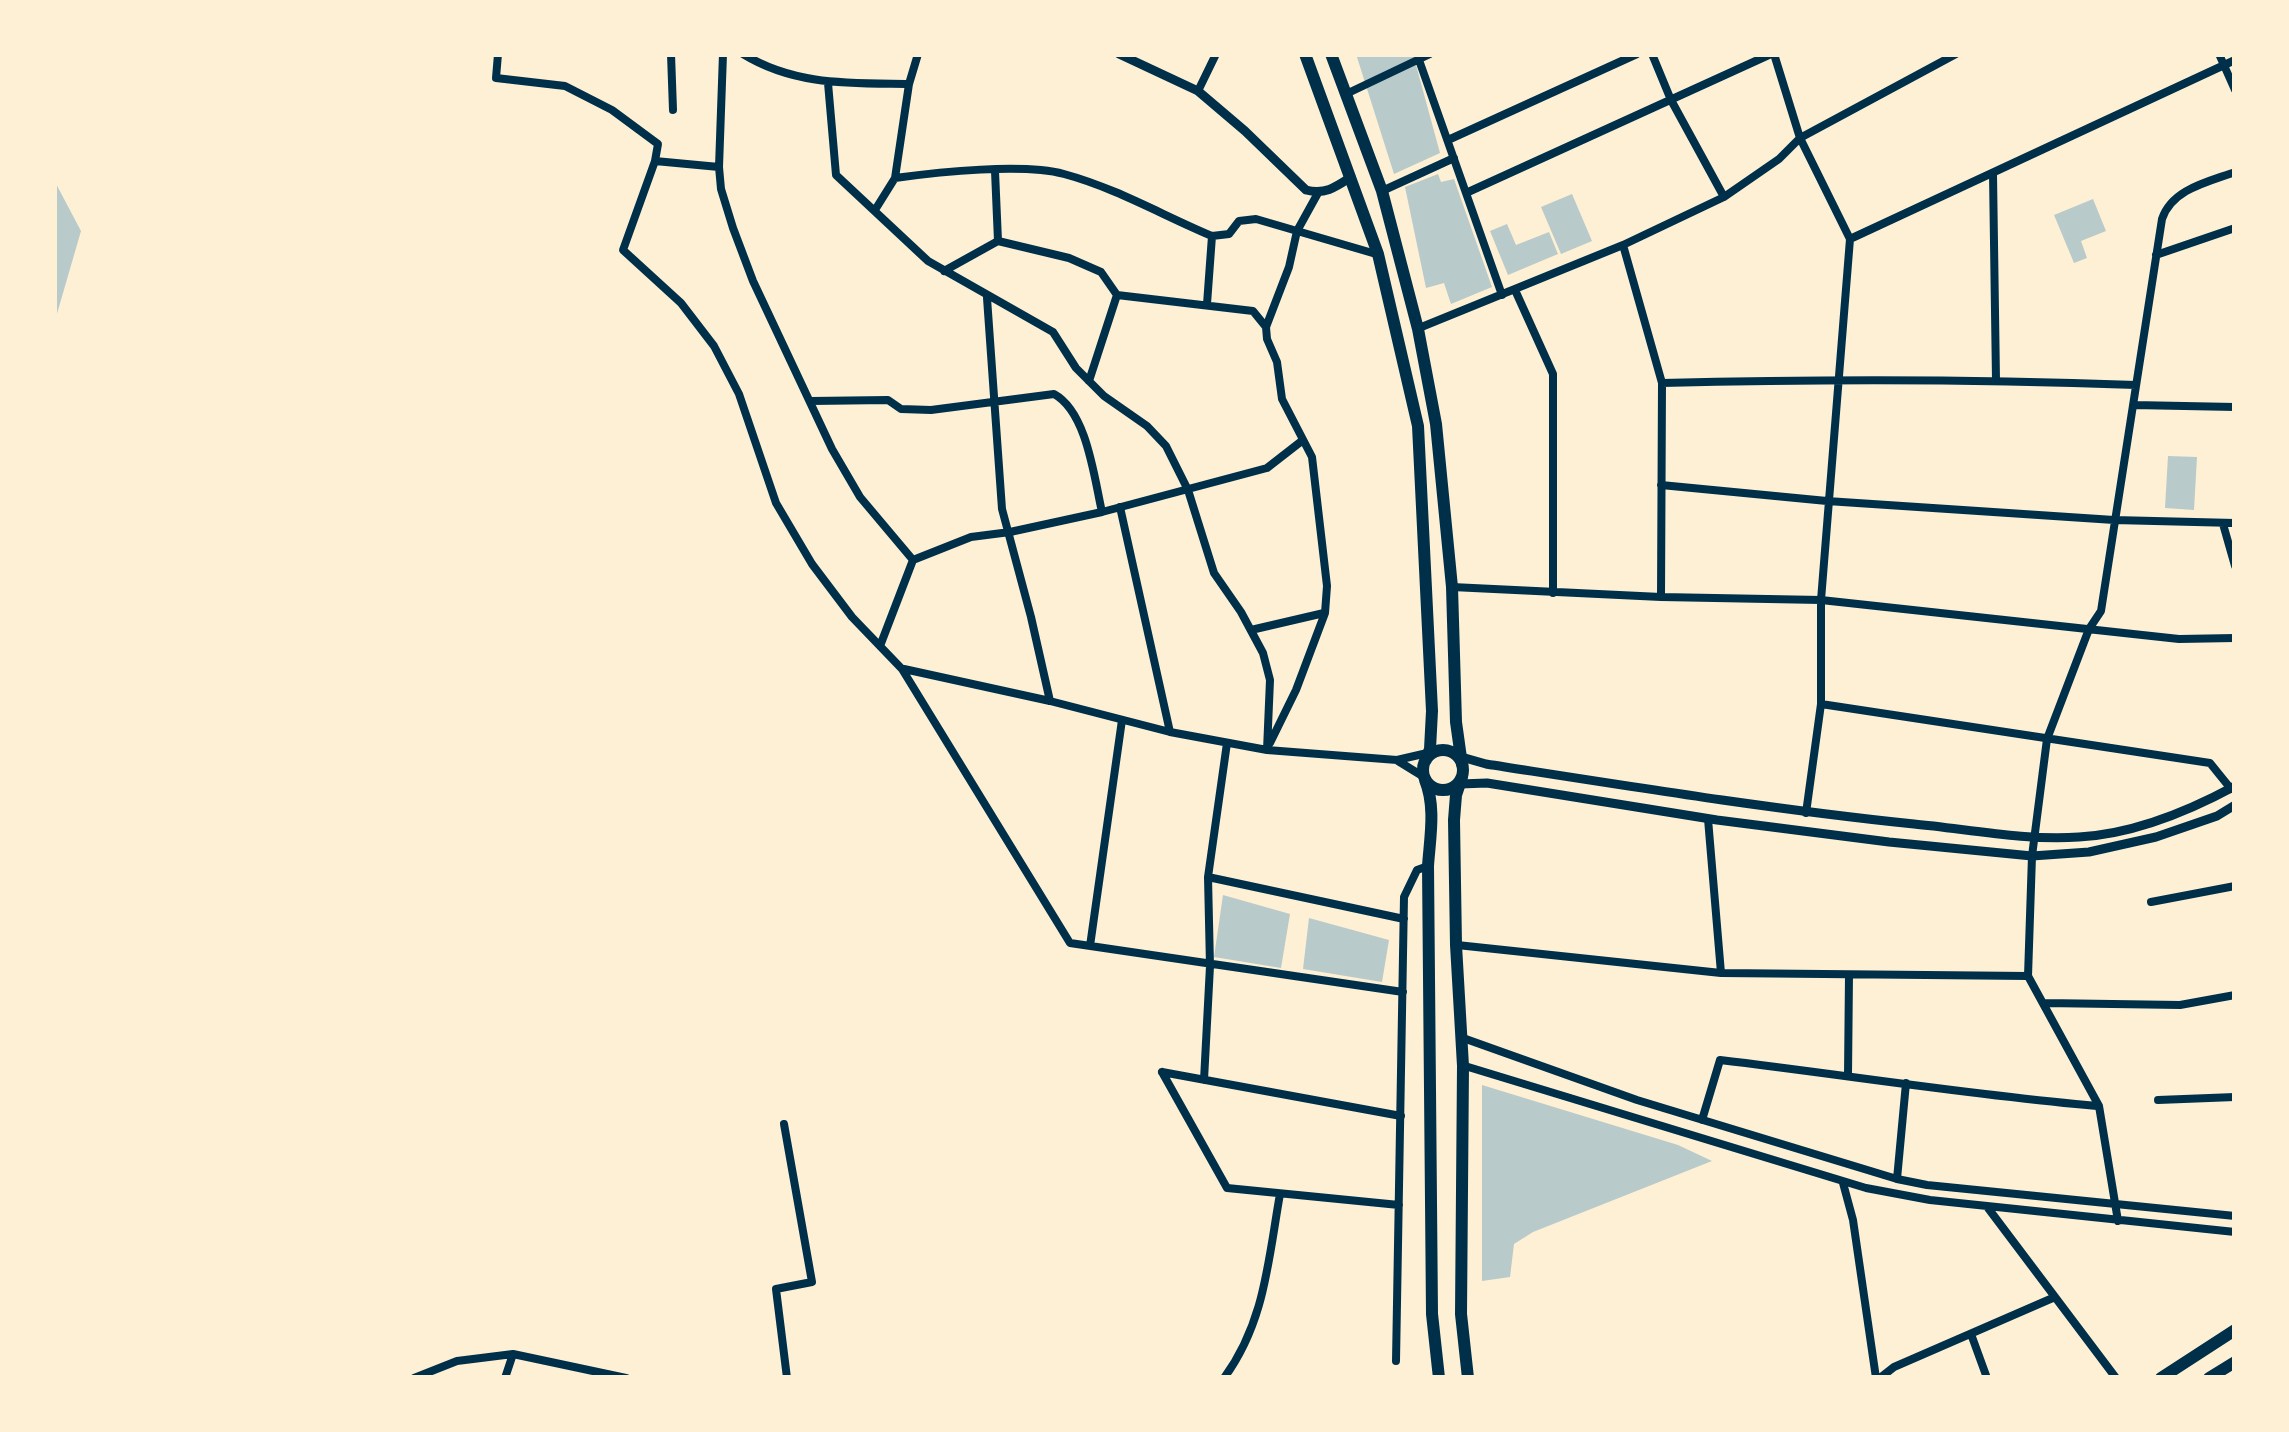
<!DOCTYPE html>
<style>
body{margin:0}
#map{position:relative;width:2289px;height:1432px;overflow:hidden;background:#fdf0d5;font-family:Figtree,sans-serif}
canvas{display:block}
.frame{position:absolute;inset:0;border:57px solid #fdf0d5;pointer-events:none}
</style>
<div id="map">
<canvas width="2289" height="1432"></canvas>
<div class="frame"></div>
</div>
<script>
const ctx = document.querySelector('canvas').getContext('2d');
ctx.lineJoin = 'round';
function fillPath(path, color) {
  ctx.fillStyle = color;
  ctx.fill(path, 'evenodd');
}
function strokePath(path, color, width, dash) {
  ctx.strokeStyle = color;
  ctx.lineWidth = width;
  ctx.lineCap = dash ? 'butt' : 'round';
  ctx.setLineDash(dash || []);
  ctx.stroke(path);
}
const green = new Path2D(`
 M 1356,54 L 1413,54 L 1440,153 L 1394,174 Z
 M 1438,174 L 1441,182 L 1454,179 L 1492,287 L 1451,304 L 1444,283 L 1426,288 L 1405,187 Z
 M 54,180 L 81,231 L 54,324 Z
 M 1572,194 L 1592,241 L 1561,254 L 1541,207 Z
 M 2093,199 L 2106,231 L 2081,241 L 2087,258 L 2074,263 L 2054,215 Z
 M 1507,224 L 1516,245 L 1549,232 L 1558,254 L 1508,275 L 1490,231 Z
 M 2168,456 L 2197,457 L 2194,510 L 2165,508 Z
 M 1223,895 L 1290,914 L 1281,968 L 1214,957 Z
 M 1309,918 L 1389,940 L 1382,982 L 1303,969 Z
 M 1482,1085 L 1678,1145 L 1712,1161 L 1533,1232 L 1514,1244 L 1510,1277 L 1482,1281 Z`);
const minor = new Path2D(`
 M 498,54 L 496,78 L 565,86 L 612,110 L 658,144 L 655,161 L 623,250 L 681,303 L 714,346 L 739,394 L 776,503 L 812,564 L 852,617 L 902,669 L 1070,943 L 1403,992
 M 671,54 L 673,110
 M 723,54 L 719,167 L 721,189 L 733,228 L 753,281 L 832,449 L 860,497 L 913,560 L 880,646
 M 743,54 C 795,86 851,83 909,84
 M 1652,54 L 1671,100 L 1724,197
 M 1774,54 L 1800,138 L 1850,239 L 1821,600 L 1821,704 L 1806,813
 M 2219,54 L 2235,90
 M 1419,60 L 1502,295
 M 828,83 L 836,175 L 928,261 L 1053,332 L 1076,368 L 1104,396 L 1147,426 L 1166,446 L 1188,490 L 1214,573 L 1241,612 L 1263,653 L 1270,680 L 1267,750
 M 1198,91 L 1216,54
 M 1346,94 L 1430,54
 M 1448,140 L 1637,54
 M 655,161 L 719,167
 M 995,171 L 998,241
 M 1993,174 L 1996,380
 M 895,178 C 939,172 1023,163 1064,174 C 1116,188 1164,216 1212,236 L 1229,234 L 1239,221 L 1256,219 L 1376,254
 M 1382,191 L 1454,158
 M 1466,193 L 1771,54
 M 875,210 L 895,178 L 909,84 L 918,54
 M 1850,239 L 2235,60
 M 1623,245 L 1662,383 L 1661,597
 M 2156,255 L 2235,228
 M 944,271 L 998,241 L 1069,258 L 1101,272 L 1117,295 L 1253,311 L 1266,327
 M 1515,290 L 1553,374 L 1553,593
 M 987,298 L 1002,509 L 1031,617 L 1050,701
 M 1207,304 L 1212,236
 M 1419,328 L 1623,245 L 1724,197 L 1779,159 L 1800,138 L 1956,54
 M 1089,381 L 1117,295
 M 1662,383 C 1820,379 1977,379 2136,385
 M 811,401 L 888,400 L 901,409 L 931,410 L 1054,394 C 1087,412 1094,477 1102,512
 M 2133,405 L 2235,407
 M 1661,485 L 1827,501 L 2114,520 L 2235,523
 M 1120,507 L 1170,732
 M 2223,524 L 2235,566
 M 913,560 L 971,537 L 1010,532 L 1102,512 L 1267,468 L 1303,440
 M 1452,587 L 1661,597 L 1821,600 L 2179,639 L 2235,638
 M 1251,630 L 1324,613
 M 904,669 L 1050,701 L 1170,732 L 1267,750 L 1397,760 L 1436,751
 M 1821,704 L 2210,763 L 2231,789
 M 1270,743 L 1296,690 L 1325,613 L 1327,586 L 1312,457 L 1282,399 L 1277,362 L 1267,339 L 1266,327 L 1289,267 L 1297,231 L 1318,193
 M 1398,761 L 1424,777
 M 1708,819 L 1721,973
 M 1208,877 L 1404,919
 M 2151,902 L 2235,886
 M 1457,945 L 1721,973 L 2028,976
 M 1090,946 L 1122,720
 M 2045,1003 L 2180,1005 L 2235,995
 M 1463,1038 L 1637,1100 L 1897,1179 L 1927,1185 L 2235,1216
 M 1465,1066 L 1866,1188 L 1930,1200 L 2235,1232
 M 1162,1072 L 1227,1188 L 1399,1205
 M 1162,1072 L 1401,1116
 M 1848,1075 L 1849,975
 M 1204,1080 L 1210,966 L 1208,877 L 1227,743
 M 2158,1100 L 2235,1097
 M 1702,1120 L 1720,1060 C 1846,1075 1971,1095 2097,1106
 M 784,1124 L 812,1282 L 776,1289 L 787,1378
 M 1897,1179 L 1906,1083
 M 1843,1183 L 1853,1220 L 1876,1378
 M 1988,1208 L 2116,1378
 M 2118,1221 L 2099,1106 L 2028,976 L 2032,856 L 2047,739 L 2089,629 L 2101,611 L 2162,219 C 2172,189 2208,182 2235,172
 M 1971,1334 L 1987,1378
 M 1396,1361 L 1404,897 L 1417,870 L 1428,866
 M 414,1378 L 457,1361 L 513,1354 L 626,1378
 M 505,1378 L 513,1354
 M 1224,1378 C 1265,1322 1268,1261 1280,1194
 M 1880,1378 L 1894,1367 L 2055,1297`);
const tertiary = new Path2D(`
 M 1119,54 L 1198,91 L 1245,131 L 1306,190 C 1325,195 1336,187 1351,177
 M 1458,756 L 1486,764 C 1628,786 1770,809 1914,824 C 1967,829 2026,841 2079,837 C 2134,834 2187,812 2235,786
 M 1460,784 L 1487,783 L 1717,820 L 1889,842 L 2032,856 L 2089,852 L 2156,837 L 2217,816 L 2235,805`);
const primary = new Path2D(`
 M 2161,1378 L 2235,1330
 M 2209,1378 L 2235,1362`);
const trunk = new Path2D(`
 M 1305,54 L 1378,254 L 1418,426 L 1432,711 L 1430,749 L 1426,760
 M 1331,54 L 1382,191 L 1418,329 L 1436,424 L 1452,587 L 1456,722 L 1462,765
 M1423 770a20 20 0 1 1 40 0a20 20 0 1 1-40 0Z
 M 1462,777 L 1456,795 L 1454,820 L 1456,945 L 1463,1066 L 1461,1314 L 1468,1378
 M 1425,780 C 1436,807 1430,837 1428,866 L 1432,1314 L 1439,1378`);
fillPath(green, '#b9caca');
strokePath(minor, '#003049', 8);
strokePath(tertiary, '#003049', 9);
strokePath(primary, '#003049', 12);
strokePath(trunk, '#003049', 12);
</script>
